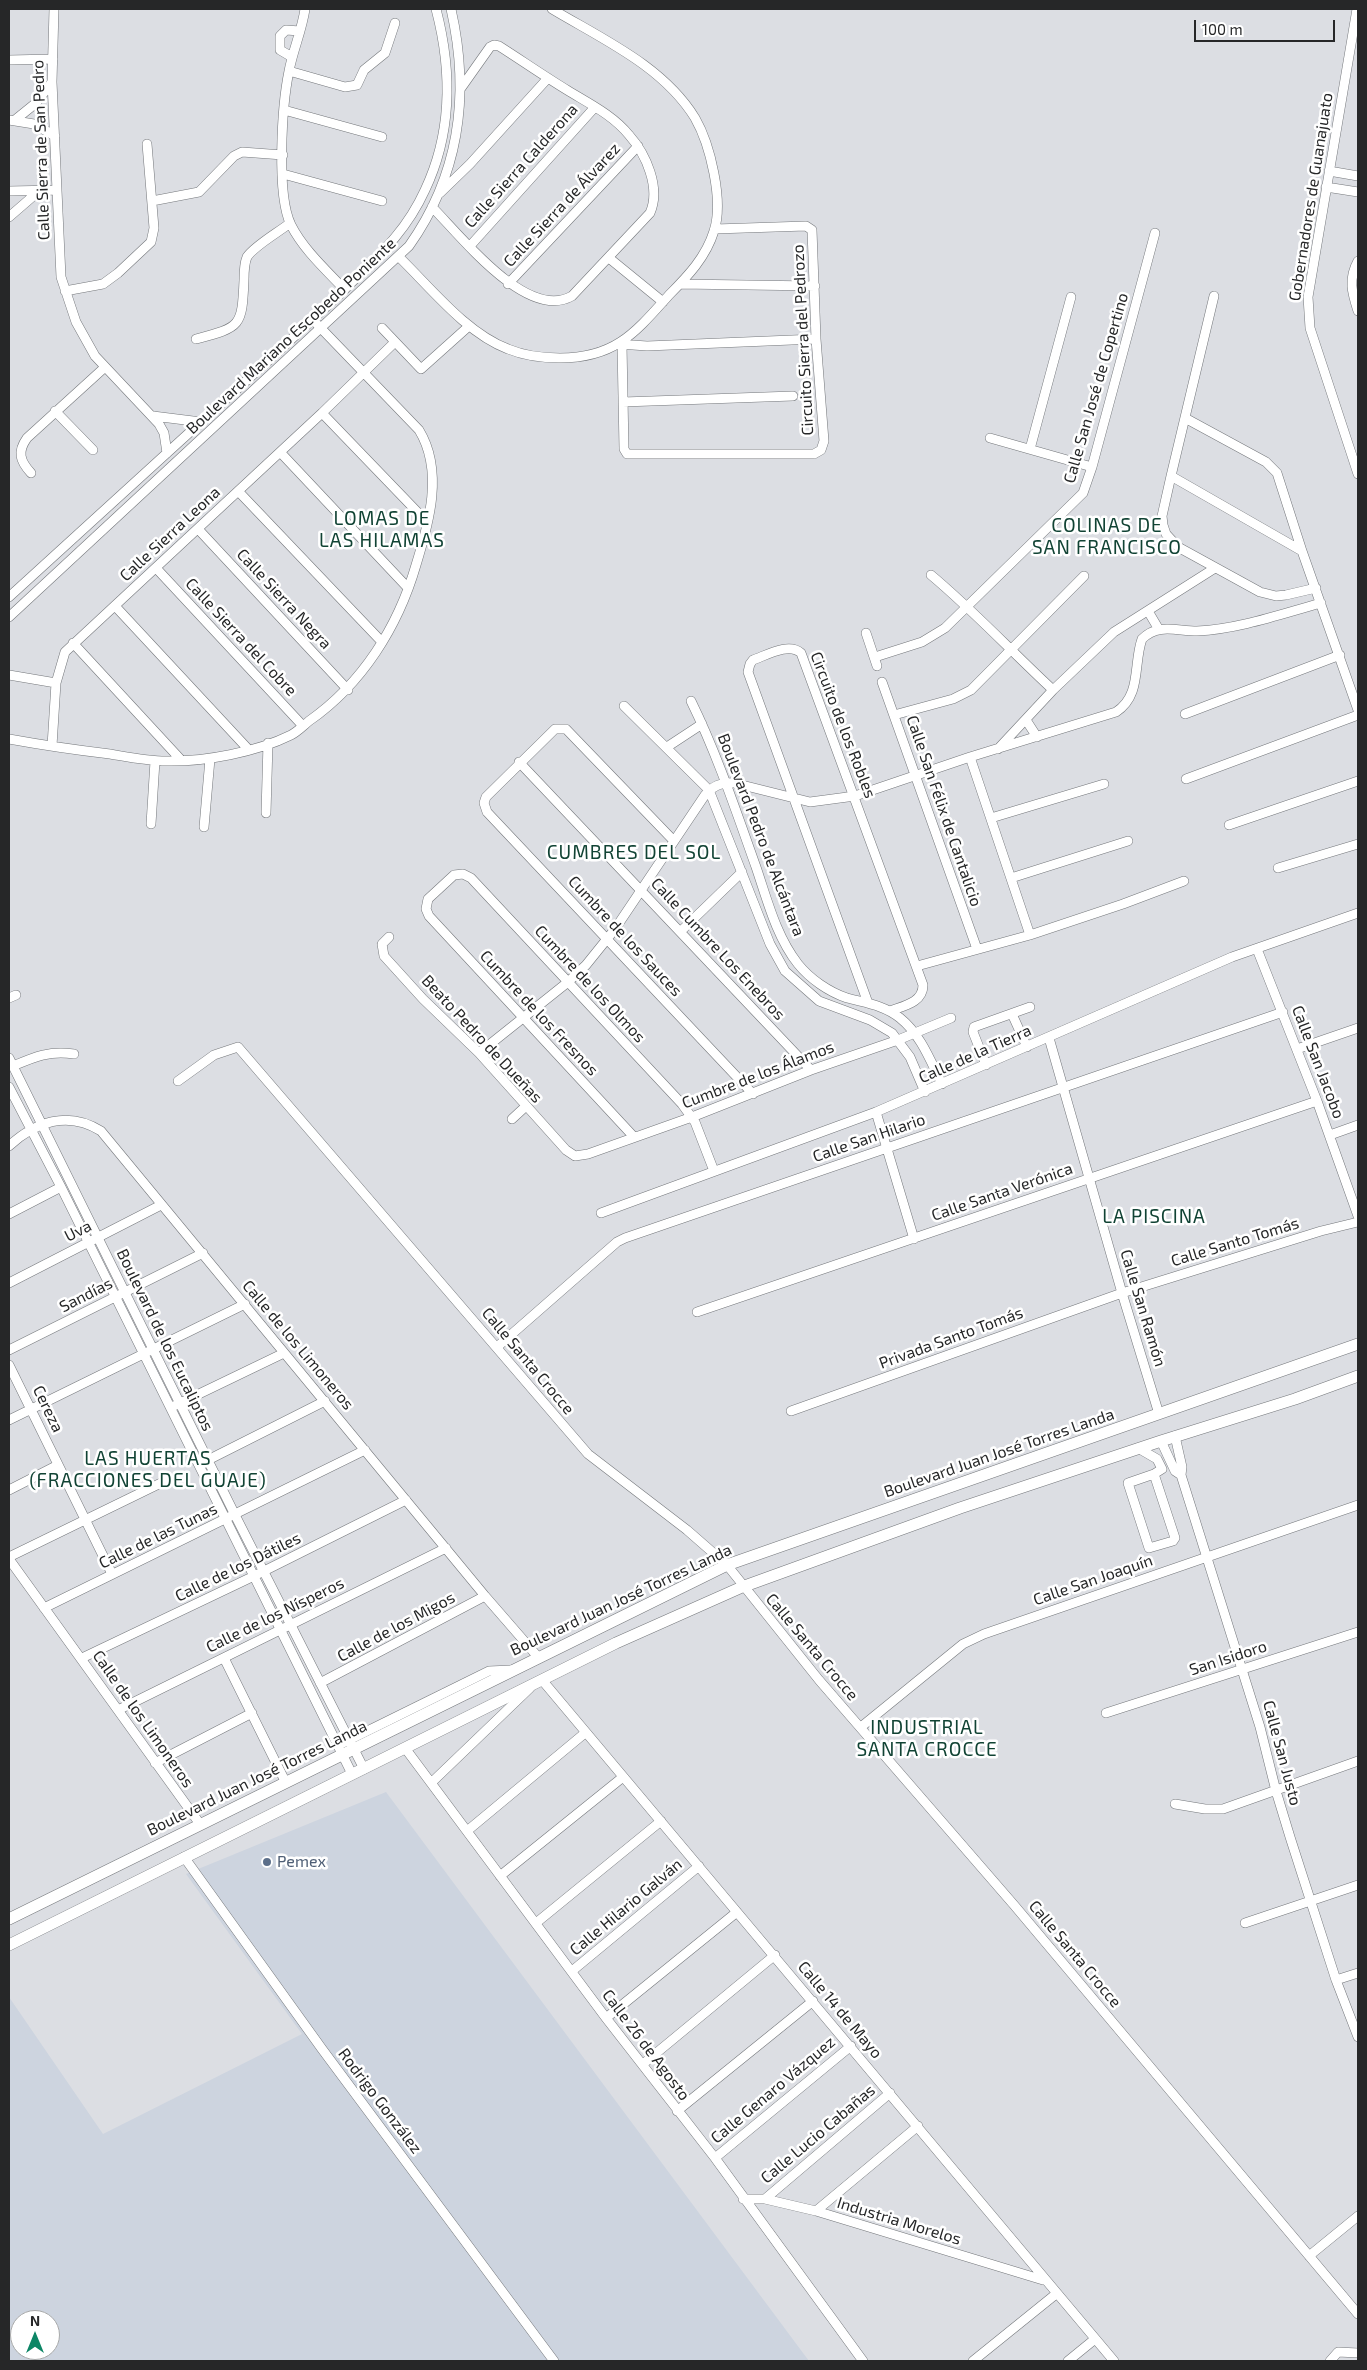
<!DOCTYPE html>
<meta charset="utf-8">
<style>
body{margin:0}
#map{position:relative;width:1367px;height:2370px;overflow:hidden;background:#dcdee3;font-family:"Exo 2",sans-serif}
canvas{display:block}
.frame{position:absolute;inset:0;border:10px solid #262728;pointer-events:none}
.north{position:absolute;left:10px;top:2310px;width:50px;height:50px;box-sizing:border-box;background:#fff;border:1px solid #a8a9a9;border-radius:50%;rotate:0deg;font-size:14px;font-weight:700;line-height:20px;text-align:center;color:#262728}
.north::after{content:'';display:block;margin:auto;width:18px;height:22px;background:#0d8666;clip-path:polygon(50% 0,100% 100%,50% 72%,0 100%)}
.scale{position:absolute;left:1194px;top:20px;width:141px;height:22px;box-sizing:border-box;border:2px solid #262728;border-top:0;padding-left:6px;font-size:15px;line-height:18px;white-space:nowrap;color:#262728;-webkit-text-stroke:4px #fff;paint-order:stroke}
</style>
<div id="map">
<canvas width="1367" height="2370"></canvas>
<div class="frame"></div>
<div class="north">N</div>
<div class="scale">100 m</div>
</div>
<script>
const ctx = document.querySelector('canvas').getContext('2d');
ctx.lineJoin = 'round';
function fillPath(path, color) {
  ctx.fillStyle = color;
  ctx.fill(path, 'evenodd');
}
function strokePath(path, color, width, dash) {
  ctx.strokeStyle = color;
  ctx.lineWidth = width;
  ctx.lineCap = dash ? 'butt' : 'round';
  ctx.setLineDash(dash || []);
  ctx.stroke(path);
}
function label(font, color, halo, rows, align = 'center') {
  ctx.font = font + ' "Exo 2",sans-serif';
  ctx.lineWidth = 5;
  ctx.setLineDash([]);
  ctx.textBaseline = 'middle';
  ctx.strokeStyle = halo;
  ctx.fillStyle = color;
  for (const [text, x, y, turn = 0] of rows) {
    ctx.save();
    ctx.translate(x, y);
    ctx.rotate((+turn || 0) * Math.PI / 180);
    ctx.textAlign = isNaN(turn) ? turn : align;
    if (halo) ctx.strokeText(text, 0, 0);
    ctx.fillText(text, 0, 0);
    ctx.restore();
  }
}
const built = new Path2D(`
 M 386,1792 L 809,2361 L 9,2361 L 9,1997 L 103,2134 L 302,2034 L 186,1874 ZM 20,2320 L 50,2320 L 50,2350 L 20,2350 Z`);
const minor = new Path2D(`
 M 54,9 L 52,82 L 61,277 L 76,322 L 95,356 L 159,424 L 164,433 L 167,453
 M 305,9 C 302,30 293,50 289,71 C 282,105 276,195 291,225 C 303,249 326,270 344,289
 M 1357,9 L 1308,297 L 1310,328 L 1358,474
 M 292,57 L 280,50 L 280,36 L 286,30 L 300,31
 M 9,60 L 53,59
 M 289,71 L 345,87 L 357,85 L 364,70 L 385,53 L 395,23
 M 284,110 L 382,137
 M 9,120 L 34,124 L 55,136
 M 15,120 L 36,103 L 52,82
 M 1329,171 L 1358,176
 M 283,174 L 382,201
 M 1326,187 L 1358,192
 M 9,191 L 57,190
 M 440,193 L 470,164 L 548,78
 M 152,201 L 199,192 L 234,156 L 242,152 L 283,155
 M 432,207 C 460,235 527,322 572,296 L 650,213 C 661,188 646,154 629,135 C 613,115 588,103 567,90 C 544,76 521,60 499,46 L 494,45 L 490,47 L 461,88
 M 9,217 L 39,191
 M 470,246 L 595,107
 M 399,257 C 431,288 466,333 508,349 C 525,356 542,358 560,358 C 615,358 635,333 669,295 C 688,276 706,257 714,231 C 724,201 710,144 695,118 C 663,66 602,39 552,9
 M 609,258 L 663,302
 M 1358,261 C 1348,279 1352,293 1358,311
 M 508,284 L 638,146
 M 680,284 L 815,286
 M 65,291 L 103,284 L 118,273 L 151,242 L 154,228 L 147,144
 M 1214,296 L 1171,476 L 1162,516 L 1163,525 L 1166,534 L 1178,547 L 1260,592 L 1276,596 L 1286,595 L 1316,588
 M 382,328 L 421,369 L 469,326
 M 196,339 C 241,327 242,327 244,280 C 244,272 244,264 247,257 C 254,246 279,232 290,223
 M 619,344 L 647,346 L 816,339
 M 622,345 L 624,449 L 627,454 L 814,454 L 821,450 L 824,441 L 816,339 L 812,230 L 806,226 L 715,229
 M 623,402 L 793,396
 M 55,411 L 93,450
 M 322,413 L 427,522
 M 153,416 L 201,422
 M 1185,418 L 1266,462 L 1277,473 L 1302,551 L 1358,710
 M 990,438 L 1092,467
 M 1030,449 L 1071,297
 M 280,452 L 408,588
 M 31,473 C 20,461 17,452 27,438 L 104,368
 M 1171,476 L 1302,551
 M 238,491 L 382,642
 M 198,529 L 348,690
 M 156,568 L 303,726
 M 931,575 C 974,611 1012,652 1053,690
 M 9,597 C 95,518 182,439 269,360 C 294,337 318,314 343,291 C 376,258 405,234 425,190 C 453,131 452,70 436,9
 M 115,606 L 248,749
 M 1148,611 L 1158,628
 M 9,617 L 409,246 C 460,174 470,93 451,9
 M 866,633 L 877,666
 M 73,643 L 182,761
 M 875,657 L 922,642 L 945,628 L 1083,493 L 1092,467 L 1155,233
 M 9,675 L 56,683
 M 882,682 L 977,949
 M 691,701 C 717,754 736,811 756,867 C 767,899 776,936 798,964 C 810,979 829,992 847,998 C 865,1003 884,1005 900,1018 C 921,1035 930,1060 942,1084
 M 624,706 L 709,790 L 770,944 L 785,971 L 819,1001 L 870,1020 L 892,1033 L 910,1057 L 925,1092
 M 1185,714 L 1340,655
 M 894,715 L 953,699 L 971,690 L 1084,576
 M 1026,720 L 1037,737
 M 9,739 C 42,745 76,750 110,754 C 128,757 147,761 166,761 C 204,762 257,752 291,735 C 297,732 303,726 309,721 C 362,684 398,627 416,565 C 429,523 444,471 419,430 L 313,320
 M 52,746 L 56,683 L 65,652 L 322,413 L 395,342
 M 667,747 L 702,724
 M 998,749 L 1053,690 L 1114,632 L 1215,568
 M 970,757 L 1030,935
 M 519,762 L 811,1070
 M 1186,779 L 1358,715
 M 266,813 L 268,743
 M 991,818 L 1104,784
 M 151,824 L 155,761
 M 1229,825 L 1358,781
 M 204,827 L 210,759
 M 673,840 L 566,729 L 555,729 L 486,797 L 484,803 L 487,812 L 753,1094
 M 1278,868 L 1358,844
 M 1011,878 L 1128,841
 M 681,931 L 742,872
 M 389,937 L 382,944 L 384,956 L 423,999 L 479,1053 L 566,1150 L 575,1156 L 588,1154 L 692,1117 L 811,1070 L 898,1040 L 951,1018
 M 1257,949 L 1317,1101 L 1358,1216
 M 917,966 L 1030,935 L 1123,904 L 1184,881
 M 9,998 L 16,995
 M 868,1003 L 748,672 L 750,664 L 753,660 C 767,655 789,642 801,653 L 923,985 C 923,1003 903,1006 890,1011
 M 1012,1014 L 1027,1047
 M 1049,1038 L 1122,1293 L 1159,1414
 M 1297,1049 L 1358,1028
 M 479,1053 L 568,982 L 586,965 L 615,929 L 705,795 C 713,786 721,782 734,783 L 810,802 L 855,796 L 970,757 L 1116,712 C 1142,695 1133,664 1142,639 C 1158,623 1176,631 1197,631 C 1239,629 1281,614 1321,603
 M 9,1058 L 235,1515 L 364,1769
 M 986,1065 L 973,1032 L 974,1027 L 1030,1007
 M 13,1066 C 34,1057 50,1050 74,1054
 M 178,1081 L 214,1055 L 238,1047 L 588,1454 L 687,1530 L 727,1565 L 819,1680 L 1014,1905 L 1358,2314
 M 9,1087 L 61,1187 L 352,1774
 M 876,1112 L 914,1239
 M 512,1119 L 525,1107
 M 1330,1135 L 1358,1125
 M 634,1137 L 429,916 L 426,909 L 428,899 L 454,875 L 463,874 L 471,878 L 682,1104 L 695,1122 L 714,1171
 M 9,1146 C 35,1122 68,1110 101,1131 L 485,1596 L 538,1657
 M 601,1213 L 876,1112 L 1232,957 L 1358,913
 M 9,1214 L 61,1187
 M 9,1283 L 161,1205
 M 697,1312 L 1317,1101
 M 497,1347 L 617,1242 L 625,1238 L 1283,1012
 M 9,1350 L 203,1253
 M 9,1365 L 112,1574
 M 174,1406 L 284,1353
 M 791,1411 L 1122,1293 L 1321,1231 L 1358,1222
 M 9,1420 L 245,1304
 M 1175,1436 L 1182,1467 L 1181,1475 L 1260,1727 L 1276,1791 L 1290,1837 L 1336,1980 L 1358,2037
 M 1161,1441 L 1175,1471 L 1181,1475
 M 1138,1448 L 1157,1459 L 1162,1469 L 1154,1474 L 1128,1483 L 1149,1548 L 1173,1541 L 1175,1538 L 1154,1474
 M 202,1463 L 325,1401
 M 9,1490 L 58,1465
 M 9,1557 L 167,1480
 M 9,1559 L 200,1824
 M 44,1608 L 365,1450
 M 82,1658 L 254,1576 L 406,1500
 M 224,1658 L 285,1781
 M 542,1680 L 1114,2361
 M 320,1683 L 485,1596
 M 118,1710 L 446,1548
 M 1106,1713 L 1358,1632
 M 861,1727 L 963,1644 L 984,1634 L 1358,1505
 M 343,1743 L 489,1671 L 511,1670
 M 405,1748 L 606,2018 L 715,2158 L 863,2361
 M 155,1763 L 252,1713
 M 431,1783 L 530,1688
 M 1175,1804 L 1205,1809 L 1223,1809 L 1358,1761
 M 467,1831 L 585,1733
 M 184,1857 L 322,2049 L 554,2361
 M 500,1876 L 623,1777
 M 536,1923 L 661,1821
 M 1245,1923 L 1358,1885
 M 572,1971 L 699,1866
 M 1336,1980 L 1358,1973
 M 606,2018 L 737,1912
 M 643,2064 L 775,1955
 M 677,2111 L 813,2001
 M 715,2158 L 851,2046
 M 743,2199 L 765,2199 L 816,2211 L 1043,2280
 M 765,2199 L 890,2093
 M 816,2211 L 918,2126
 M 1309,2256 L 1358,2216
 M 973,2361 L 1056,2294
 M 1068,2361 L 1095,2339
 M 1330,2361 L 1338,2352 L 1358,2353`);
const major = new Path2D(`
 M 9,1919 L 727,1565 L 1358,1344
 M 9,1945 L 616,1643 L 742,1587 L 960,1508 L 1161,1441 L 1295,1399 L 1358,1376`);
const markers = [
 [267,1862,5,"#5c6f8a"]
];
const streetNames = [
 ["Calle Sierra de San Pedro",41,150,-92],
 ["Calle Sierra Calderona",521,166,-48],
 ["Gobernadores de Guanajuato",1311,197,-81],
 ["Calle Sierra de Álvarez",562,205,-47],
 ["Boulevard Mariano Escobedo Poniente",291,336,-43],
 ["Circuito Sierra del Pedrozo",803,340,-93],
 ["Calle San José de Copertino",1096,388,-74],
 ["Calle Sierra Leona",170,534,-43],
 ["Calle Sierra Negra",284,599,47],
 ["Calle Sierra del Cobre",241,637,47],
 ["Circuito de los Robles",843,725,69],
 ["Calle San Félix de Cantalicio",944,811,71],
 ["Boulevard Pedro de Alcántara",761,835,69],
 ["Cumbre de los Sauces",625,936,47],
 ["Calle Cumbre Los Enebros",718,949,47],
 ["Cumbre de los Olmos",590,984,47],
 ["Cumbre de los Fresnos",539,1013,47],
 ["Beato Pedro de Dueñas",482,1039,47],
 ["Calle de la Tierra",975,1054,-24],
 ["Calle San Jacobo",1318,1062,69],
 ["Cumbre de los Álamos",758,1075,-21],
 ["Calle San Hilario",869,1138,-19],
 ["Calle Santa Verónica",1002,1192,-19],
 ["Uva",78,1231,-27],
 ["Calle Santo Tomás",1235,1242,-17],
 ["Sandías",86,1295,-27],
 ["Calle San Ramón",1143,1308,73],
 ["Privada Santo Tomás",951,1338,-20],
 ["Boulevard de los Eucaliptos",165,1340,64],
 ["Calle de los Limoneros",298,1345,50],
 ["Calle Santa Crocce",528,1361,50],
 ["Cereza",48,1409,64],
 ["Boulevard Juan José Torres Landa",999,1453,-19],
 ["Calle de las Tunas",158,1536,-26],
 ["Calle de los Dátiles",238,1567,-26],
 ["Calle San Joaquín",1093,1580,-19],
 ["Boulevard Juan José Torres Landa",621,1600,-25],
 ["Calle de los Nísperos",275,1615,-26],
 ["Calle de los Migos",396,1627,-28],
 ["Calle Santa Crocce",812,1647,50],
 ["San Isidoro",1228,1658,-18],
 ["Calle de los Limoneros",143,1719,55],
 ["Calle San Justo",1282,1753,75],
 ["Boulevard Juan José Torres Landa",257,1778,-26],
 ["Calle Hilario Galván",626,1907,-40],
 ["Calle Santa Crocce",1075,1954,50],
 ["Calle 14 de Mayo",840,2010,50],
 ["Calle 26 de Agosto",646,2045,53],
 ["Calle Genaro Vázquez",773,2090,-40],
 ["Rodrigo González",380,2101,53],
 ["Calle Lucio Cabañas",818,2134,-40],
 ["Industria Morelos",899,2221,17]
];
const serviceNames = [
 ["Pemex",277,1862]
];
const quarterNames = [
 ["LOMAS DE",382,519],
 ["LAS HILAMAS",382,541],
 ["COLINAS DE",1107,526],
 ["SAN FRANCISCO",1107,548],
 ["CUMBRES DEL SOL",634,853],
 ["LA PISCINA",1154,1217],
 ["LAS HUERTAS",148,1459],
 ["(FRACCIONES DEL GUAJE)",148,1481],
 ["INDUSTRIAL",927,1728],
 ["SANTA CROCCE",927,1750]
];
fillPath(built, '#cdd4df');
strokePath(minor, '#74777b', 10);
strokePath(major, '#74777b', 12);
strokePath(minor, '#fff', 9);
strokePath(major, '#fff', 11);
for (const [x, y, r, color] of markers) {
  const dot = new Path2D();
  dot.arc(x, y, r, 0, 2 * Math.PI);
  ctx.fillStyle = color;
  ctx.fill(dot);
  strokePath(dot, '#fff', 2);
}
label('16px', '#262728', '#fff', streetNames);
label('16px', '#4e5e75', '#fff', serviceNames, 'left');
ctx.letterSpacing = '1px';
label('19px', '#114334', '#fff', quarterNames);
ctx.letterSpacing = '0px';
</script>
